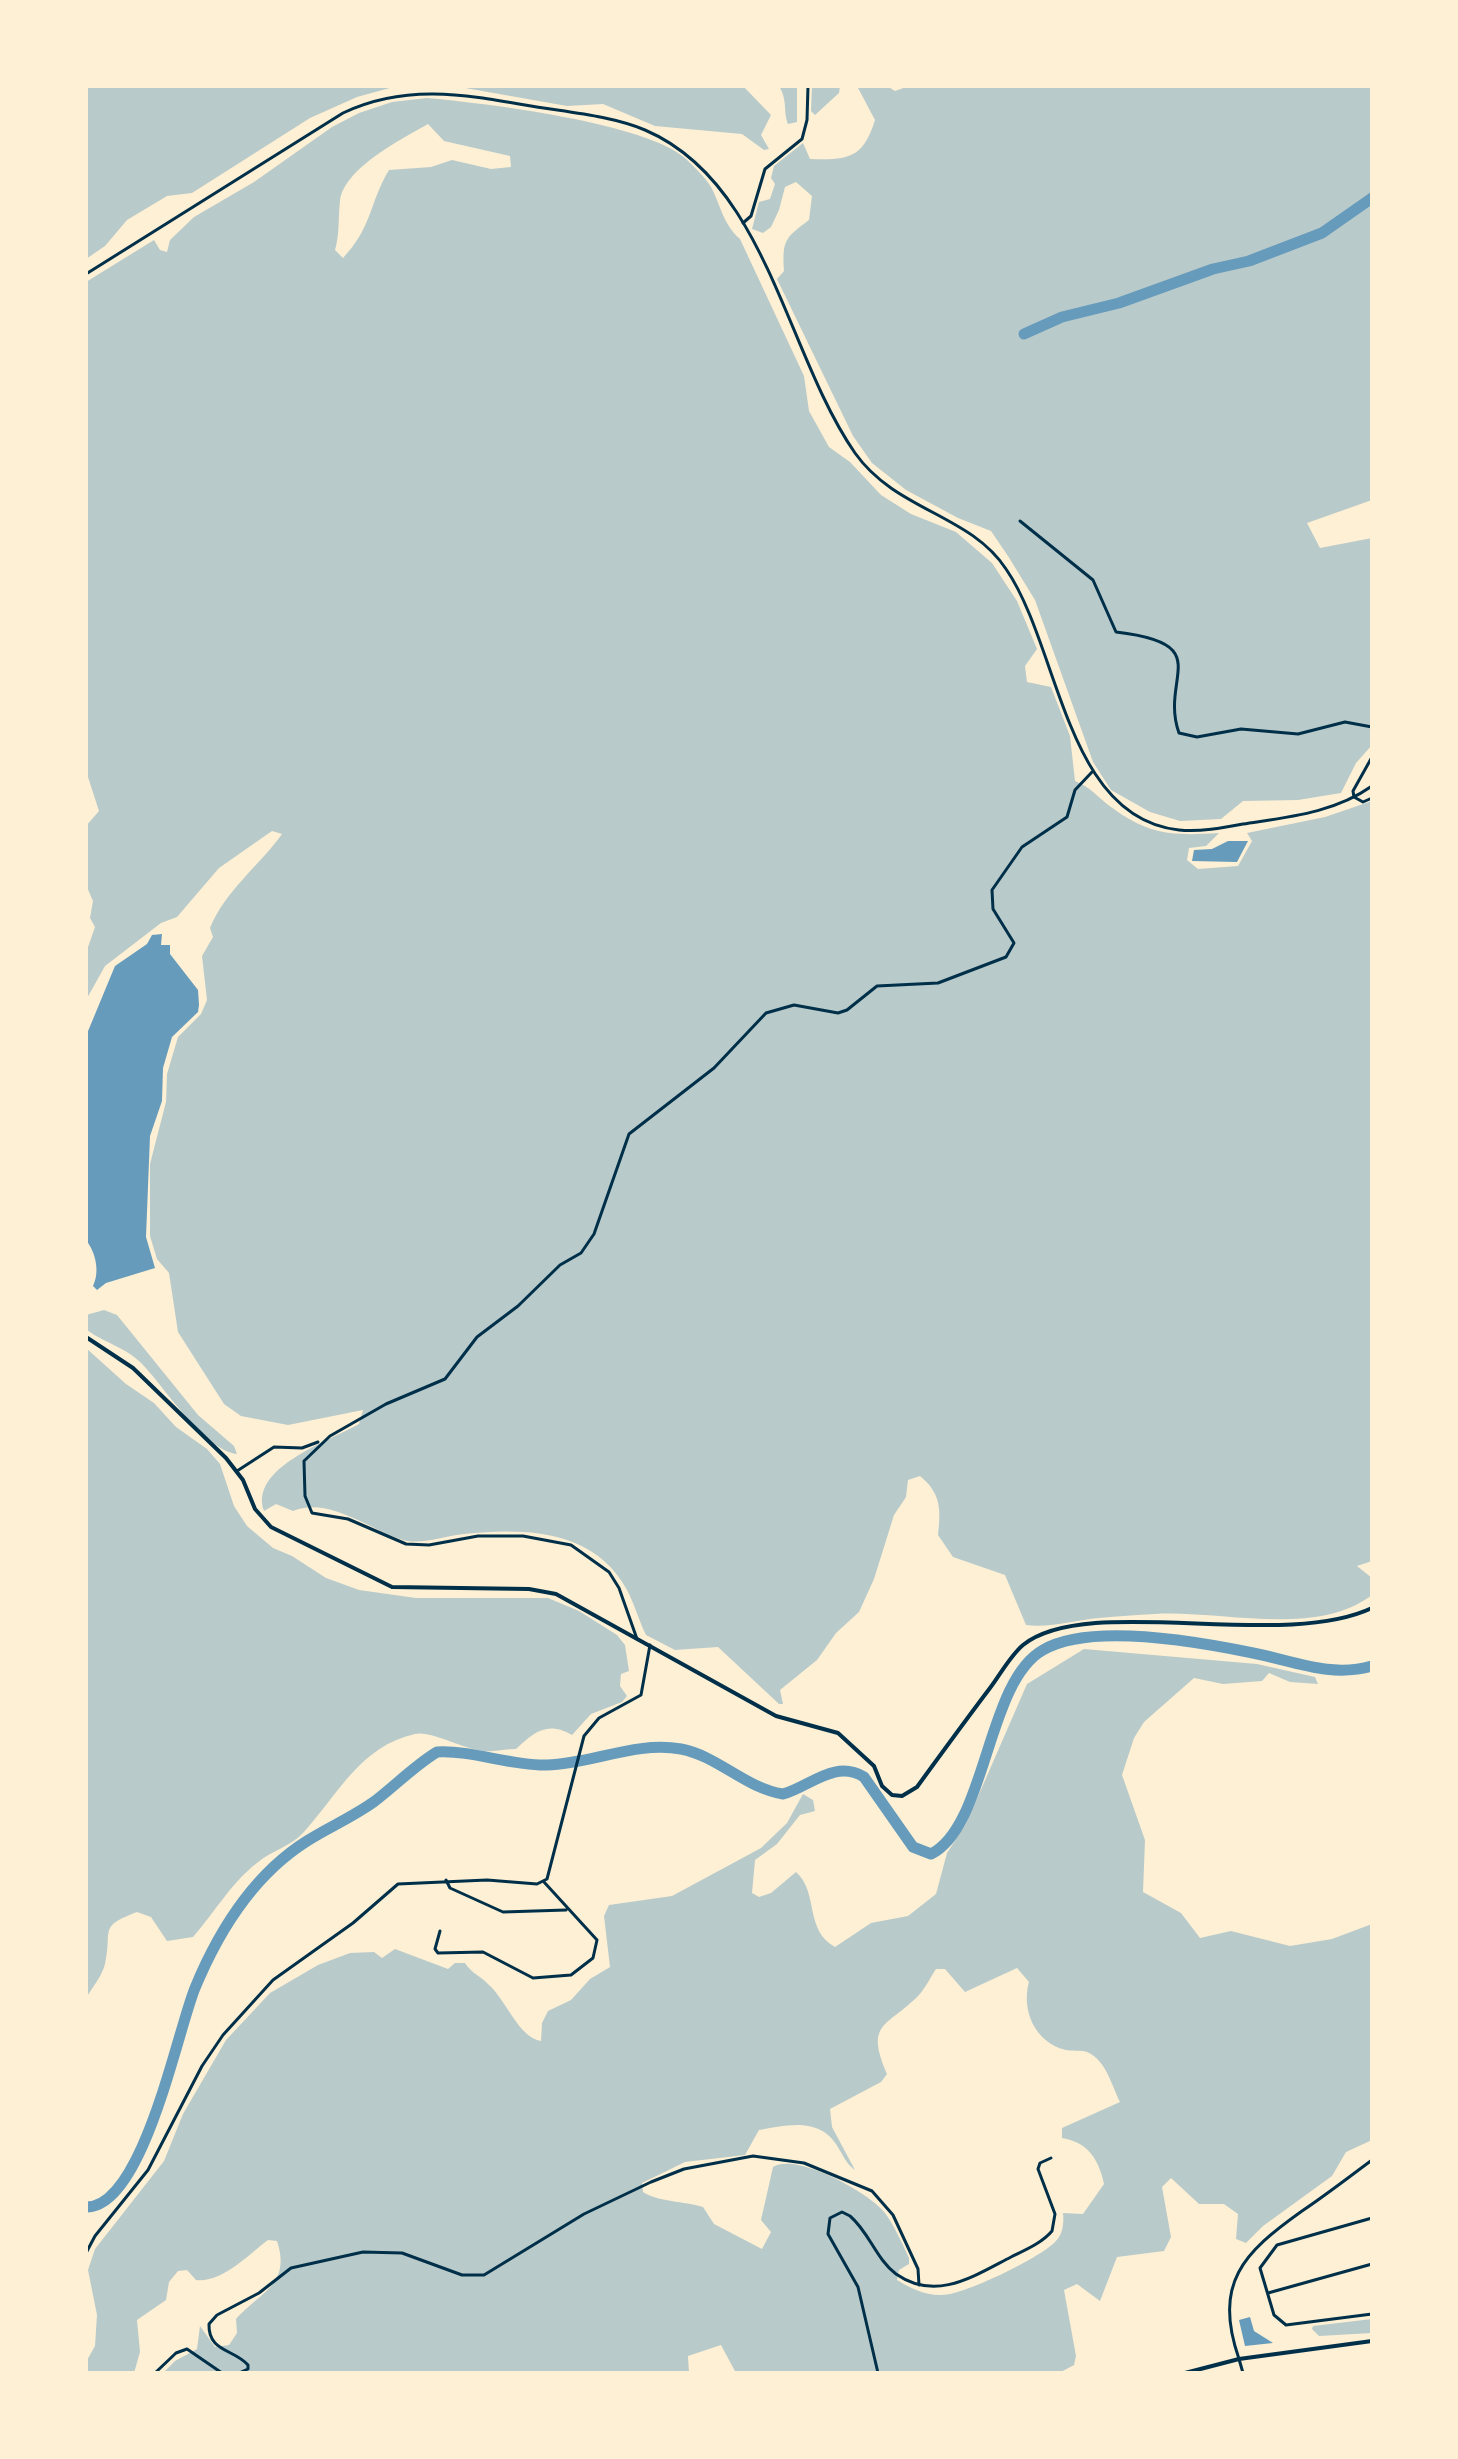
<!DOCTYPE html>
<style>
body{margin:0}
#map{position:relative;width:1458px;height:2459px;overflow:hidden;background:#fdf0d5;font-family:"Roboto Condensed",sans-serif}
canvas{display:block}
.frame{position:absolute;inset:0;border:88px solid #fdf0d5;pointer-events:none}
</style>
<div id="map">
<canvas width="1458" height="2459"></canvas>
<div class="frame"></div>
</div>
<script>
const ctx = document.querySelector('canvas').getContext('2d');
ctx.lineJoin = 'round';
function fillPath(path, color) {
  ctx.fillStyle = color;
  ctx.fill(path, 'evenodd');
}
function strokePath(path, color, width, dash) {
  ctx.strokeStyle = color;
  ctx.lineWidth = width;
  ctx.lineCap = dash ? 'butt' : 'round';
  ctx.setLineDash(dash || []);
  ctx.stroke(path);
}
const green = new Path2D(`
 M 86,86 L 397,86 L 357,97 L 310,118 L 192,193 L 167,196 L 127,220 L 105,246 L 86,259 Z
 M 454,86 L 743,86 L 771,115 L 761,135 L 769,149 L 764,150 L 742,134 L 655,126 L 603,104 L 567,106 Z
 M 779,86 L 797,86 L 797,122 L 788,124 C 783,112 788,101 779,86 Z
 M 812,86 L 840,86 L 839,93 L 815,115 L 811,111 Z
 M 857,86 L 887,86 L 895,91 L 909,86 L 1372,86 L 1372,500 L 1307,523 L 1320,548 L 1372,538 L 1372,745 L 1356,763 L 1341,793 L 1298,800 L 1243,801 L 1221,819 L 1180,821 L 1150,812 L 1111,790 L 1093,762 L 1035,600 L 1008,556 L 991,531 L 958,518 L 906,490 L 872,463 L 853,436 L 777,279 L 784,271 C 782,240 785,238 809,220 L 812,196 L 796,182 L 785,187 L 779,210 L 771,227 L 763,233 L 752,229 L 759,202 L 770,199 L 775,184 L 771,178 L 774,166 L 803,143 L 810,159 C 848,160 863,159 875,120 Z
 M 427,98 C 484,103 648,123 686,159 C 694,167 705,177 711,187 C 721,206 723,224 740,239 L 804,376 L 809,411 L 829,447 L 850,462 L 881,495 L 911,514 L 956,532 L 992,563 L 1017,601 L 1037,649 L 1025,666 L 1027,682 L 1051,687 L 1070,736 L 1075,781 C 1091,787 1097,797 1111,807 C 1149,835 1172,836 1219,833 L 1206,846 L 1189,848 L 1187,860 L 1198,869 L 1238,866 L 1252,841 L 1247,833 L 1325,817 L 1372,801 L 1372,1561 L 1357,1566 L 1372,1578 L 1372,1595 C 1315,1638 1221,1610 1155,1614 C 1136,1615 1118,1616 1099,1618 C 1075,1620 1051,1628 1026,1625 L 1005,1575 L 953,1557 L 938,1535 C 941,1510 941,1493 920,1476 L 908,1480 L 906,1497 L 894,1515 L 874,1579 L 859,1612 L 836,1633 L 817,1660 L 780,1690 L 783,1704 L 779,1704 L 718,1647 L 675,1650 L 646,1635 C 639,1621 635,1605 627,1590 C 594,1529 524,1528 464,1534 C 444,1536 423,1545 403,1540 C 370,1530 329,1496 293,1511 L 276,1504 L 264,1511 C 249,1468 327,1442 359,1424 L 363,1410 L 288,1425 L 241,1416 L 224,1404 L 178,1332 L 169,1273 L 157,1259 L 150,1236 L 150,1164 L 166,1102 L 167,1074 L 178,1037 L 201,1014 L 207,1000 L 202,956 L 213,937 L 210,928 C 225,891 259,866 282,834 L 272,831 L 219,868 L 177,917 L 161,923 L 105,966 L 86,1000 L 86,953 L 95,927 L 90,918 L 93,901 L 86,885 L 86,826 L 99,811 L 86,771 L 86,282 L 154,240 L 160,250 L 167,252 L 170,240 L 194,217 L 254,182 L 332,127 L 359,113 L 392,102 ZM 428,124 L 444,141 L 510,156 L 511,167 L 491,169 L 452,160 L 431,167 L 389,170 C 369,203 373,226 343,258 L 335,250 C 340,233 338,218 340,201 C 344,168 402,139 428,124 Z
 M 104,1310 L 117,1315 L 198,1415 L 234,1446 L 237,1454 C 204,1450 166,1389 143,1365 C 125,1346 103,1343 86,1329 L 86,1315 Z
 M 86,1348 L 126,1384 L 154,1403 L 176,1427 L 207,1449 L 220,1464 L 234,1506 L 247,1526 L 273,1548 L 292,1556 L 326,1578 L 359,1590 L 416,1598 L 548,1598 L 579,1611 L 617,1635 L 625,1645 L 629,1671 L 621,1674 L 620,1686 L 627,1696 L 622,1702 L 591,1714 L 572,1735 C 547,1720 533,1733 516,1749 C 506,1749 495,1752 485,1751 C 464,1750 431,1730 415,1734 C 360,1746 338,1795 303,1833 C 291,1846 271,1851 257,1863 C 231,1883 215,1912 193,1937 L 167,1941 L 151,1917 L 137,1912 C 97,1927 113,1930 105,1964 C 102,1976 92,1988 86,1998 Z
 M 1084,1649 L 1257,1664 L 1315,1677 L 1318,1684 L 1290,1682 L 1269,1673 L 1262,1681 L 1223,1684 L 1194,1678 L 1144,1722 L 1134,1738 L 1122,1775 L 1145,1840 L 1143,1892 L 1181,1913 L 1200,1938 L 1231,1931 L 1290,1946 L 1332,1939 L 1372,1924 L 1372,2140 L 1346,2152 L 1332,2176 L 1263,2226 L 1246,2243 L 1236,2239 L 1238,2214 L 1224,2204 L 1199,2204 L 1171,2178 L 1162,2187 L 1171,2237 L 1164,2251 L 1117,2257 L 1100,2301 L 1077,2284 L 1064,2290 L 1076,2356 L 1074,2365 L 1059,2373 L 736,2373 L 721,2345 L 688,2356 L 689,2373 L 163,2373 L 175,2361 L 197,2349 L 200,2326 L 215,2347 L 229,2345 L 237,2333 L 236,2319 C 262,2291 291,2284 277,2241 L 268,2240 C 248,2255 222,2283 196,2280 L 187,2270 L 178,2271 L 169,2282 L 166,2300 L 137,2320 L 140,2352 L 134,2373 L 86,2373 L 86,2362 L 95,2346 L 97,2315 L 88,2270 L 95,2249 L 164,2161 L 183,2114 L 226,2040 L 270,1993 L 318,1965 L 350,1953 L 374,1952 L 382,1958 L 395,1949 L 448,1969 L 455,1963 L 465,1963 C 472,1974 481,1976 489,1985 C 506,2000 519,2038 541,2041 L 542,2023 L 548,2011 L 571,2000 L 590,1979 L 610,1967 L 604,1916 L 609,1905 L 672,1896 L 761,1848 L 787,1823 L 803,1794 L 813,1800 L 815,1811 L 800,1815 L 777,1844 L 755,1860 L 752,1893 L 759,1897 L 771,1893 L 796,1872 C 819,1892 804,1930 835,1947 L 871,1923 L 908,1916 L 936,1894 L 947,1853 L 966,1824 L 1027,1684 ZM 1017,1968 L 1029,1982 C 1021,2010 1035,2043 1066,2050 C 1075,2052 1084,2049 1091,2054 C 1107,2064 1112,2086 1120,2102 L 1062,2128 L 1062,2138 C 1088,2142 1099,2160 1104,2184 L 1083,2214 L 1063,2213 C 1064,2224 1063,2234 1055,2242 C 1038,2259 974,2289 950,2294 C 931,2298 913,2290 897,2280 L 899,2270 L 909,2264 L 909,2258 C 902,2243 895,2227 885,2213 C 870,2193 796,2152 773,2167 L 761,2220 L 771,2232 L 762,2249 L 714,2224 L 703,2207 C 684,2201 658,2202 643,2192 L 642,2183 L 685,2162 L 745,2155 L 759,2130 C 786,2125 818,2117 836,2144 C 842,2153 846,2164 855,2170 L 832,2127 L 830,2109 L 881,2082 L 887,2074 C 865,2022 886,2028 918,1996 C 925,1989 930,1978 936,1969 L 945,1969 L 965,1992 Z
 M 1372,2319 L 1372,2333 L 1319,2336 L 1312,2329 L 1313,2326 Z`);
const water = new Path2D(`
 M 1228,841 L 1248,841 L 1237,862 L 1192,861 L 1194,850 L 1212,849 Z
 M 162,934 L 161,945 L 170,945 L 170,954 L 198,990 L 199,1005 L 198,1012 L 172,1037 L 163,1068 L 162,1101 L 150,1136 L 146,1237 L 155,1268 L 106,1283 L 97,1290 L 93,1286 C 100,1272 96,1253 86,1240 L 86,1036 L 115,966 L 147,944 L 152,935 Z
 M 1250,2317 L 1254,2331 L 1273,2343 L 1245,2346 L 1239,2320 Z`);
const river = new Path2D(`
 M 1024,334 L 1062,317 L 1119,303 L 1213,269 L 1249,261 L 1322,233 L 1372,198
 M 86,2207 C 143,2208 177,2032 195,1988 C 219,1930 253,1875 307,1841 C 329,1827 353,1817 375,1801 C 396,1785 414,1766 437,1752 C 473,1750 510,1766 547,1765 C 592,1764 635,1741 681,1749 C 718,1756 745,1788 783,1794 C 809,1787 835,1759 864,1777 L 913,1847 L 931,1854 C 987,1826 986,1682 1043,1650 C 1091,1622 1200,1642 1253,1653 C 1294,1661 1330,1678 1372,1666`);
const minor = new Path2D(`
 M 743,223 L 751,216 L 765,169 L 802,139 L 807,120 L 808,86
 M 1020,521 L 1093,580 L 1116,632 C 1218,644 1159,677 1179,733 L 1197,737 L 1241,729 L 1298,734 L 1345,722 L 1372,727
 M 1372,757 L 1353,791 L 1354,797 L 1363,802 L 1372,798
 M 237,1471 L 274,1447 L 302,1448 L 318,1442
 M 637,1639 L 619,1588 L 609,1572 L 571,1545 L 523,1536 L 478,1536 L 429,1545 L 406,1544 L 348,1519 L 312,1513 L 305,1496 L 304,1461 L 330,1436 L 386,1404 L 445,1379 L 477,1337 L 518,1306 L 560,1265 L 581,1253 L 594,1234 L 629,1134 L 714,1068 L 766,1013 L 794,1005 L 838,1013 L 847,1010 L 877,986 L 938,983 L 1006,957 L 1014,943 L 993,909 L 992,890 L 1022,847 L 1067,817 L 1075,790 L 1092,772
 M 446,1880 L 450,1888 L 503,1912 L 566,1910
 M 440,1931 L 435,1949 L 438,1953 L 483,1952 L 533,1978 L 571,1975 L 593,1958 L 597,1940 L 544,1882
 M 1372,2218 L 1277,2245 L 1260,2268 L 1274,2315 L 1286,2325 L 1372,2314
 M 86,2253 L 95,2236 L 148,2170 L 202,2066 L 223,2035 L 273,1980 L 353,1923 L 398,1884 L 487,1880 L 537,1884 L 547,1879 L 584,1736 L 599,1718 L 641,1695 L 650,1645
 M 1268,2293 L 1372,2264
 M 1239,2359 C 1213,2283 1243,2253 1302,2211 C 1326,2195 1349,2177 1372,2160
 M 155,2373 L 176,2353 L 187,2349 L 222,2373
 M 239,2373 L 248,2369 L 248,2365 C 234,2349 208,2352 209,2324 L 217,2315 L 259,2293 L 291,2268 L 363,2252 L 402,2253 L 462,2275 L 484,2275 L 584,2214 L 651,2182 L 684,2169 L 753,2156 L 804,2163 L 872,2191 L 893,2215 L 918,2269 L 919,2285`);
const tertiary = new Path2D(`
 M 86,274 L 343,113 C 404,84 462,94 525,105 C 564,112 609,115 645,130 C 767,182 785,352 855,453 C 896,511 970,514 1006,569 C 1060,647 1065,818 1179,830 C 1200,832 1222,828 1243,824 C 1288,817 1334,813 1372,786
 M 1239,2359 L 1243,2373
 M 878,2373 L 858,2287 L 828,2234 L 830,2218 L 842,2212 L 850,2216 C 869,2232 876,2259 896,2274 C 936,2302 974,2276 1011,2257 C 1025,2250 1042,2243 1052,2231 L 1055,2214 L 1038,2169 L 1040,2163 L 1051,2158`);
const secondary = new Path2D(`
 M 86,1337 L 133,1368 L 226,1458 L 243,1480 L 255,1509 L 271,1527 L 392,1587 L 529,1589 L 556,1594 L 776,1716 L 838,1733 L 874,1766 L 882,1786 L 892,1795 L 902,1796 L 917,1787 C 941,1754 965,1721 990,1688 C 1000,1675 1010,1656 1023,1645 C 1088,1593 1281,1651 1372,1608`);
const primary = new Path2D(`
 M 1185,2373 L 1239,2359 L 1372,2341`);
fillPath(green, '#b9caca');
fillPath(water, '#669bbc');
strokePath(river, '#669bbc', 11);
strokePath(minor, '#003049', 3);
strokePath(tertiary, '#003049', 3);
strokePath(secondary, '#003049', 4);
strokePath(primary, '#003049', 4);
</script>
